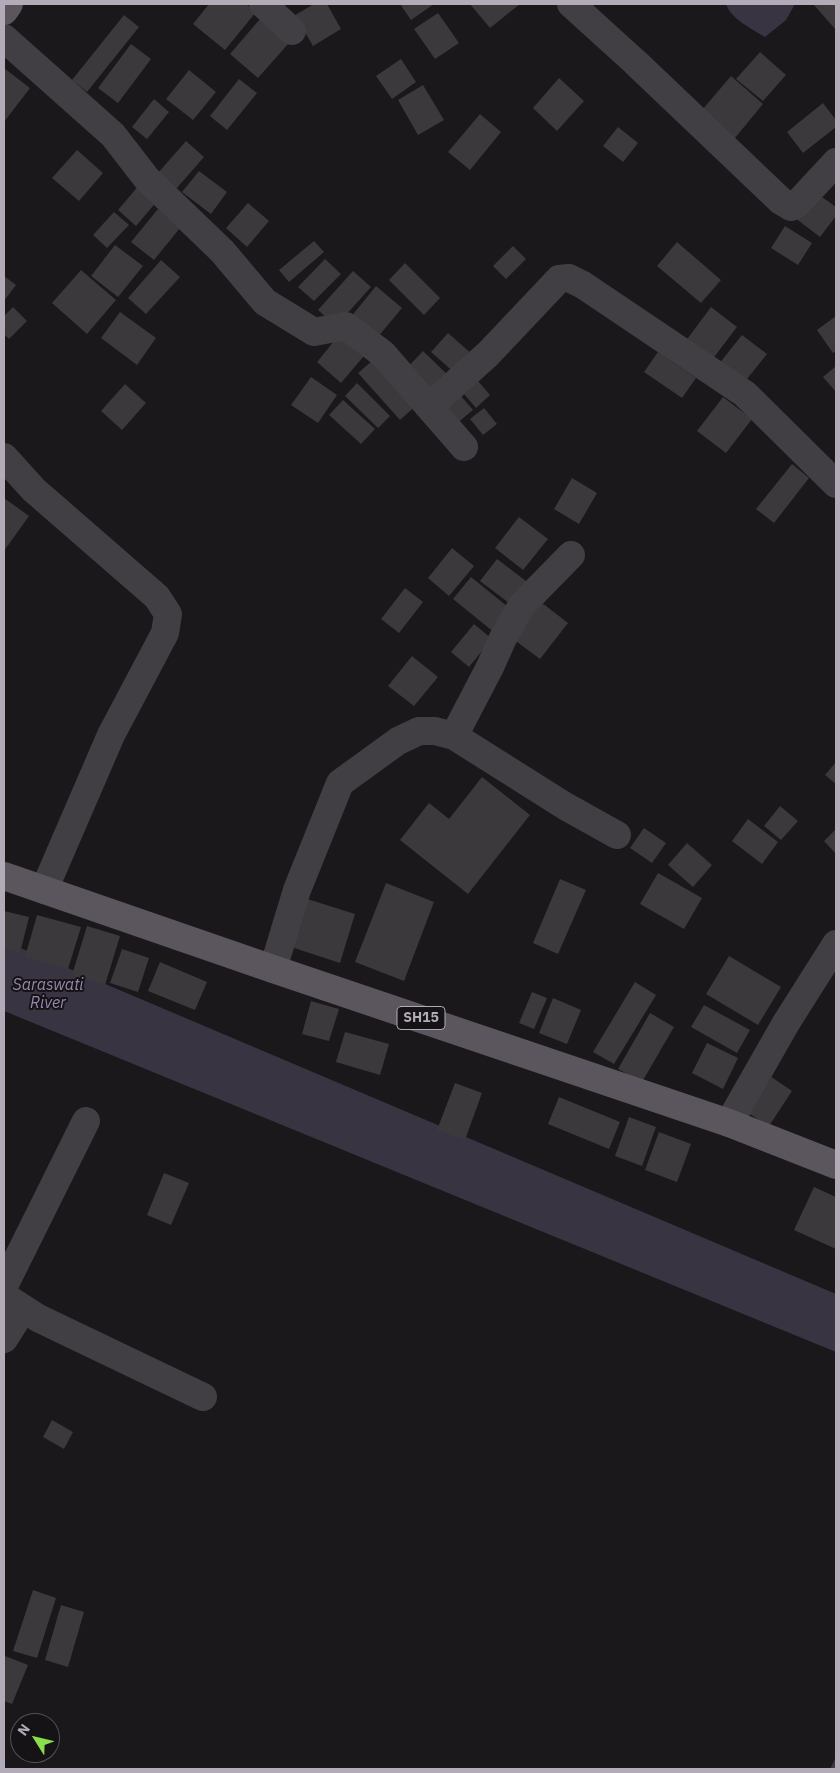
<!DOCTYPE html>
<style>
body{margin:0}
#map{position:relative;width:840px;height:1773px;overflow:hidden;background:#1a181a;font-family:"IBM Plex Sans",sans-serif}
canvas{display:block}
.frame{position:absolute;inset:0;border:5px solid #b3acb8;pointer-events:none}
.north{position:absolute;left:10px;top:1713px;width:50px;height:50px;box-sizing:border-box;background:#151315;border:1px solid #545056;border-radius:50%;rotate:306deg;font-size:14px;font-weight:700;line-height:20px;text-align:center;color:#b3acb8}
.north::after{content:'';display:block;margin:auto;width:18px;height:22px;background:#8bdd4e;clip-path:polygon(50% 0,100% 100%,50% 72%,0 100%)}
</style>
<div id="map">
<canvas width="840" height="1773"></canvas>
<div class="frame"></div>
<div class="north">N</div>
</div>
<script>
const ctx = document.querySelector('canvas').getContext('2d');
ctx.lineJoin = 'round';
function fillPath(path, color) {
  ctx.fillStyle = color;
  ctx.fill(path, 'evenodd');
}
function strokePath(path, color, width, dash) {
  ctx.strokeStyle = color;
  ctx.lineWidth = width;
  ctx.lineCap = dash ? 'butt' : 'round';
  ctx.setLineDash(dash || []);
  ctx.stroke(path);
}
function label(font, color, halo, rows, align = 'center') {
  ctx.font = font + ' "IBM Plex Sans",sans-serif';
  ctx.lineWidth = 4;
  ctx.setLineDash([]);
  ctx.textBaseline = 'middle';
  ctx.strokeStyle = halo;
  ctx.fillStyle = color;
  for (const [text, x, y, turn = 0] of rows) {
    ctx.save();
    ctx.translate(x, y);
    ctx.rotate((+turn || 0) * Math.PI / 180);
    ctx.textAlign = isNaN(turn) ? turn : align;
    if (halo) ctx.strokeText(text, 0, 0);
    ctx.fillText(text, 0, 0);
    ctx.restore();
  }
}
const water = new Path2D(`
 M 726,4 L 795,4 L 786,20 L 765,37 C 752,29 731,19 726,4 Z
 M 4,941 L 836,1294 L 836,1352 L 4,1011 Z`);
const building = new Path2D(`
 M 209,4 L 246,4 L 256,12 L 225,50 L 193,24 Z
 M 314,4 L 327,4 L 341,29 L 313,46 L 295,15 Z
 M 400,4 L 434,4 L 411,20 Z
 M 470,4 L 520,4 L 490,28 Z
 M 815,4 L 836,4 L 836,30 L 814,5 Z
 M 438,13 L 459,43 L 435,59 L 414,29 Z
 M 124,15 L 139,27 L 87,92 L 72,80 Z
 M 260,19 L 288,44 L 258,78 L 230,54 Z
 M 131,44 L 151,59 L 118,103 L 98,88 Z
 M 760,52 L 786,75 L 763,101 L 736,79 Z
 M 401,59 L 416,82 L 392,99 L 376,76 Z
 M 4,68 L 30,88 L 4,122 Z
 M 189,70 L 216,92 L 193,120 L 166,99 Z
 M 731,76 L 763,104 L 730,144 L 697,116 Z
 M 559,78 L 584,101 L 557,131 L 533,108 Z
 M 239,79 L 257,93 L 227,130 L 210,116 Z
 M 423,85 L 444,120 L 418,135 L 398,100 Z
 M 154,99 L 169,112 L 147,139 L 132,127 Z
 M 823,103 L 836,120 L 836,127 L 803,153 L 787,132 Z
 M 480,114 L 501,132 L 470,170 L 448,152 Z
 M 618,127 L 638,143 L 623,162 L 603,146 Z
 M 186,141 L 204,157 L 176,189 L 158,173 Z
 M 77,150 L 103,173 L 79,201 L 52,178 Z
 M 199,171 L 227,192 L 211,214 L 182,192 Z
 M 140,184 L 158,200 L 136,226 L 118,210 Z
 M 815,192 L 836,207 L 836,216 L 820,237 L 795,218 Z
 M 248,203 L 269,221 L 247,247 L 226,228 Z
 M 158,209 L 180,228 L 154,260 L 131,242 Z
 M 114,212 L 129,225 L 107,248 L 93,235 Z
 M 785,226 L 812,243 L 798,265 L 771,248 Z
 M 314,241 L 324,252 L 289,282 L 279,270 Z
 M 677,242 L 721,280 L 701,303 L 657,266 Z
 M 115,245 L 143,266 L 118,297 L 91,276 Z
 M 513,246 L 526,259 L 506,279 L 493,266 Z
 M 325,259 L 341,274 L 314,301 L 298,287 Z
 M 161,260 L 180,277 L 146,314 L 128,298 Z
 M 405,263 L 440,298 L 424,315 L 389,280 Z
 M 81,270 L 116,300 L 87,334 L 52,303 Z
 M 353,271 L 371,287 L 336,326 L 318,310 Z
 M 4,276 L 16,285 L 4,301 Z
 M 376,286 L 402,308 L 372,344 L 346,323 Z
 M 13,307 L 27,321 L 9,339 L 4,334 L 4,316 Z
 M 711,307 L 737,327 L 708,365 L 682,346 Z
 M 120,312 L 156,338 L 137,365 L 101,338 Z
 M 836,316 L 836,351 L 833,353 L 817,330 Z
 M 344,329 L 369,350 L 341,383 L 317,362 Z
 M 448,333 L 473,355 L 456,374 L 431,352 Z
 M 742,335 L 767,354 L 743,384 L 718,365 Z
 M 423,351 L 450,377 L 431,397 L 404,371 Z
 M 658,352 L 696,378 L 682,398 L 644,372 Z
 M 379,355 L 420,402 L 400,420 L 358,373 Z
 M 836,366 L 836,392 L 823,377 Z
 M 472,374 L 490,395 L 476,408 L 458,387 Z
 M 311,377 L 337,395 L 318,423 L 291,405 Z
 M 357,383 L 390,416 L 378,428 L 345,396 Z
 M 125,384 L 146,403 L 122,430 L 101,411 Z
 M 454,388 L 473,410 L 456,424 L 438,403 Z
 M 723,397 L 752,419 L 726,453 L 697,431 Z
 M 343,400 L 375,429 L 361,444 L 329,415 Z
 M 484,408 L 497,424 L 483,435 L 470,419 Z
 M 792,464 L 809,478 L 774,523 L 756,509 Z
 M 572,478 L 597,493 L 579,524 L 554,509 Z
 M 4,498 L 29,516 L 4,551 Z
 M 519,517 L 548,539 L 523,570 L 495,548 Z
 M 452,548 L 474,566 L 449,596 L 428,578 Z
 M 497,559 L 530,584 L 513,606 L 480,581 Z
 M 471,577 L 513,611 L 495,633 L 453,599 Z
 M 405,588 L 423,602 L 399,633 L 381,619 Z
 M 537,599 L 568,623 L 540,659 L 509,636 Z
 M 474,624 L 492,639 L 469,667 L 451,652 Z
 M 412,656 L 438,677 L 414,706 L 388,686 Z
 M 836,762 L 836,784 L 825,775 Z
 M 482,777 L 530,815 L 468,894 L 400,840 L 429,803 L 449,819 Z
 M 780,806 L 798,821 L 781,840 L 764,826 Z
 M 748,819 L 778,842 L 762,864 L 732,841 Z
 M 644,828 L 666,843 L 652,863 L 630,848 Z
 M 836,829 L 836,854 L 824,841 Z
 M 687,843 L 712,865 L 693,887 L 668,865 Z
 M 658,873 L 702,898 L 684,929 L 640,904 Z
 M 560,879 L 586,890 L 558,954 L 533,943 Z
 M 386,883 L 434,902 L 404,981 L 355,962 Z
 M 301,897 L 355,914 L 340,963 L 285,945 Z
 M 4,911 L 29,917 L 20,953 L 4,949 Z
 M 37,915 L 81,927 L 68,969 L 25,957 Z
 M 87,926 L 120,936 L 105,985 L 72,975 Z
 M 122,949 L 149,958 L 138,992 L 110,983 Z
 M 729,956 L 781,987 L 758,1025 L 706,994 Z
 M 160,962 L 207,982 L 195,1010 L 148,991 Z
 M 635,982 L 656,995 L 614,1064 L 593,1052 Z
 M 532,992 L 547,998 L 534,1029 L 519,1023 Z
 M 553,998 L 581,1010 L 567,1044 L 539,1033 Z
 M 311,1001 L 339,1009 L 329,1041 L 302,1034 Z
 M 704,1005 L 750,1030 L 737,1053 L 691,1027 Z
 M 650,1013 L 674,1027 L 642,1082 L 618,1069 Z
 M 345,1032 L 389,1044 L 380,1075 L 336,1062 Z
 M 707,1043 L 738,1058 L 723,1089 L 692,1073 Z
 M 767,1074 L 792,1091 L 769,1126 L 743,1110 Z
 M 455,1083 L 482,1093 L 465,1140 L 437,1130 Z
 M 559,1097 L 620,1122 L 609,1149 L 548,1124 Z
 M 629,1117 L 656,1127 L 642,1166 L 615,1156 Z
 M 659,1132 L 691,1144 L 677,1182 L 645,1170 Z
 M 164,1173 L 189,1183 L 171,1225 L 147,1215 Z
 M 814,1187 L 836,1197 L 836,1249 L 794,1230 Z
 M 52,1420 L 73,1432 L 64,1449 L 43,1437 Z
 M 33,1590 L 56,1598 L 37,1658 L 13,1651 Z
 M 61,1605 L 84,1612 L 68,1667 L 45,1660 Z
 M 5,1656 L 28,1665 L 12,1704 L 4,1701 L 4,1660 Z
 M 836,1757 L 836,1769 L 830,1769 Z`);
const minor = new Path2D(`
 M 263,4 L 292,31
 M 571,4 L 635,62 L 781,201 L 791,207 L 797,204 L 836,162
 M 4,38 L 113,135 L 147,179 L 222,251 L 265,302 L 314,332 L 346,326 L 383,354 L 464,447
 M 429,407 L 488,354 L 559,279 L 569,278 L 583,285 L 745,394 L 836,484
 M 4,457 L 34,490 L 157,597 L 168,614 L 165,633 L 111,735 L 44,890
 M 454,736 L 490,667 L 503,638 L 522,605 L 571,555
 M 273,969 L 297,890 L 340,783 L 398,741 L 419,731 L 435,731 L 454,736 L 565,806 L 617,835
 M 729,1123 L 786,1023 L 836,944
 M 4,1286 L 86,1121
 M 4,1296 L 38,1318 L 203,1397
 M 4,1339 L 23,1309`);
const major = new Path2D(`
 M 4,11 L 9,4
 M 4,876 L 273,969 L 729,1123 L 836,1165`);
const shields = [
 [421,1018,48]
];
const shieldNames = [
 ["SH15",421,1018]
];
const waterNames = [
 ["Saraswati",48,985],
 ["River",48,1003]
];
fillPath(water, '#383442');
fillPath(building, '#3b393c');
strokePath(minor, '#423f44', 28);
strokePath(major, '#5b565d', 28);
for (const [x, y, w] of shields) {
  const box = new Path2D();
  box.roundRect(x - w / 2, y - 11.5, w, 23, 4);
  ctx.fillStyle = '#151315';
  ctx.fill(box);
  strokePath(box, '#b3acb8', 1);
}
label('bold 14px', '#b3acb8', null, shieldNames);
label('italic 16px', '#9688af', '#151315', waterNames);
</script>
